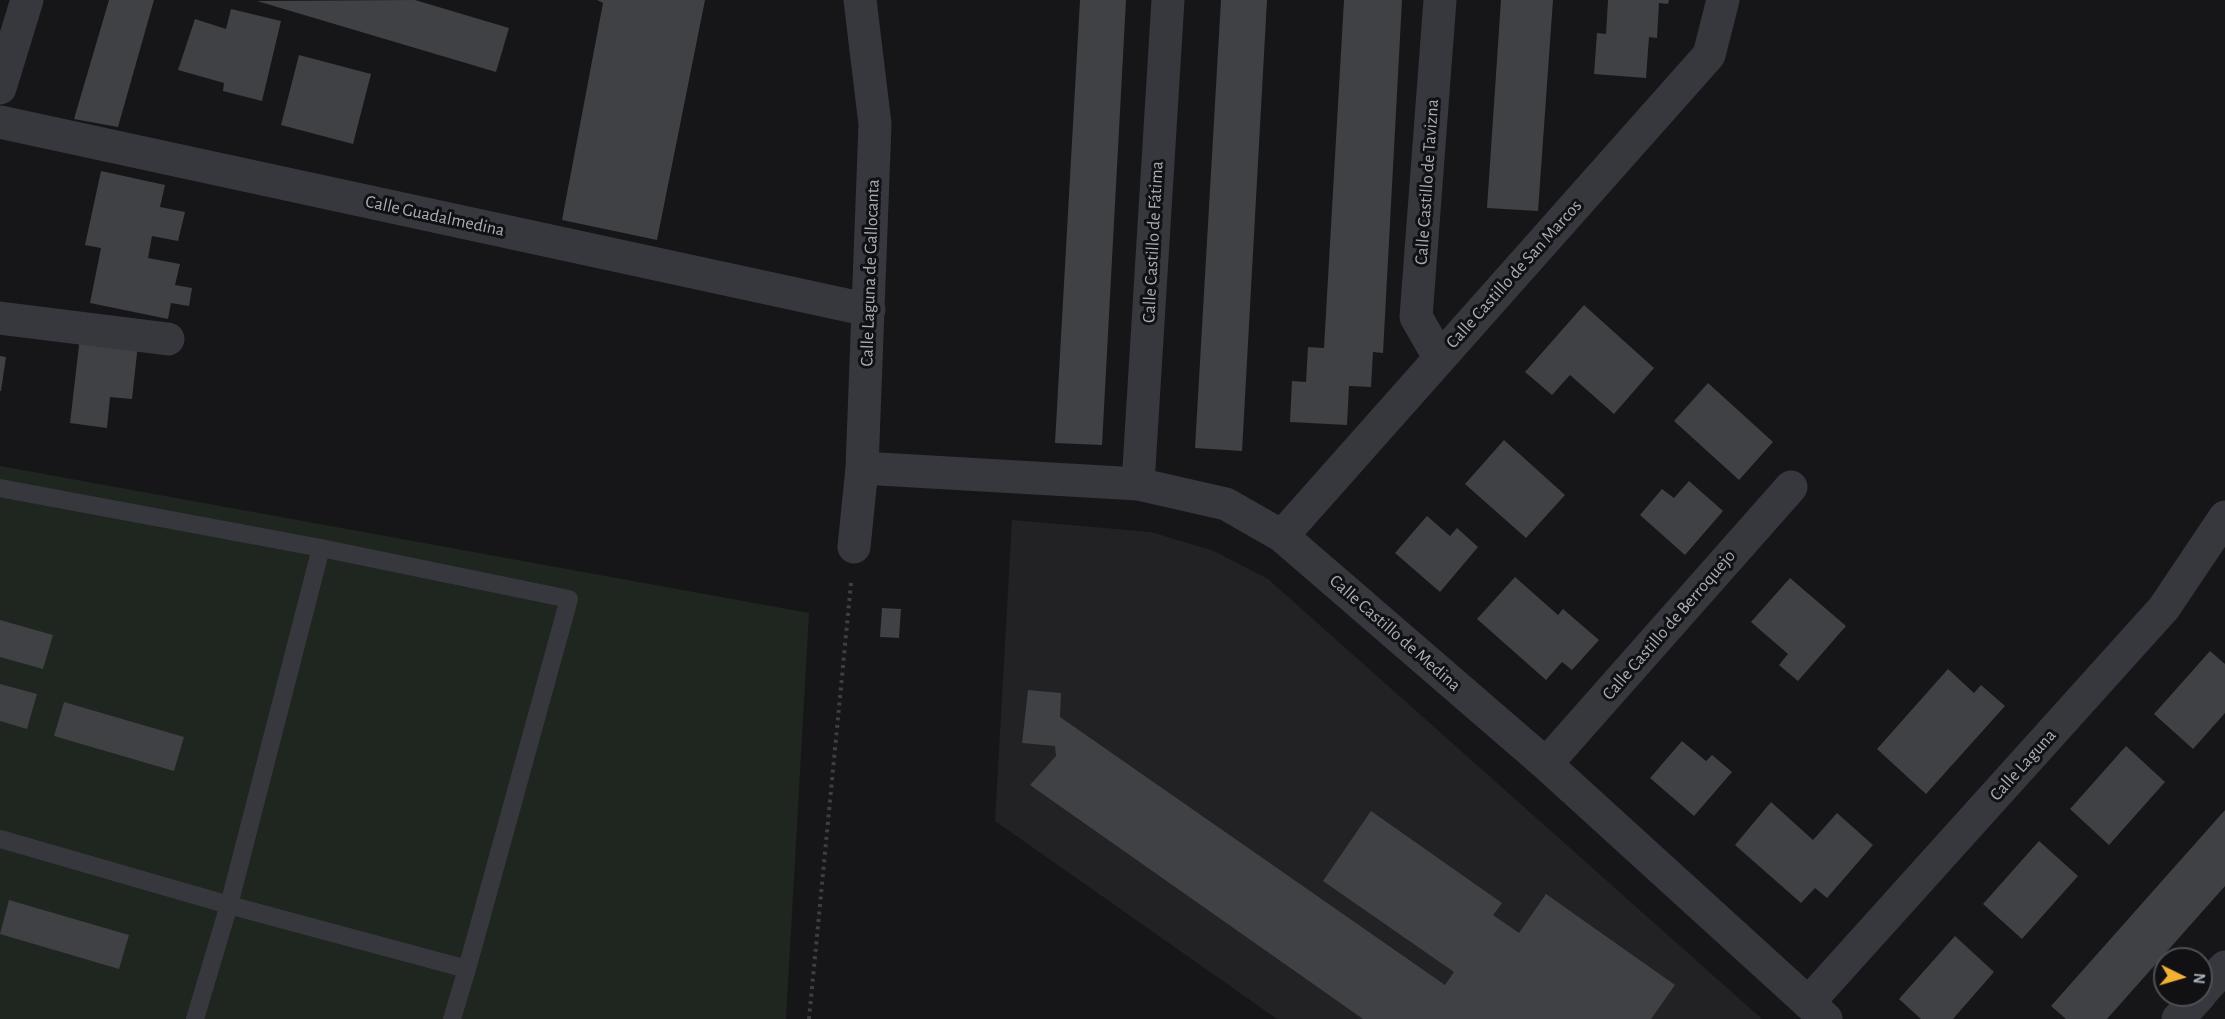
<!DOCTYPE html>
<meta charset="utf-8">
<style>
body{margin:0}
#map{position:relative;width:2225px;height:1019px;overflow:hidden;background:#161618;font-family:"Alegreya Sans",sans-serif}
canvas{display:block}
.north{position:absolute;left:2153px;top:947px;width:60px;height:60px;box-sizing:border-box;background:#111113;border:2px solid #4d4f55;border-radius:50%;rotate:95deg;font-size:16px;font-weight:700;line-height:24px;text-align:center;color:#a8adb8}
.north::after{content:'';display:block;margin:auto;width:21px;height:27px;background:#f2b134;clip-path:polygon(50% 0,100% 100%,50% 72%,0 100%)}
</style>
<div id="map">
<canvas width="2225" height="1019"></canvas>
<div class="north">N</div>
</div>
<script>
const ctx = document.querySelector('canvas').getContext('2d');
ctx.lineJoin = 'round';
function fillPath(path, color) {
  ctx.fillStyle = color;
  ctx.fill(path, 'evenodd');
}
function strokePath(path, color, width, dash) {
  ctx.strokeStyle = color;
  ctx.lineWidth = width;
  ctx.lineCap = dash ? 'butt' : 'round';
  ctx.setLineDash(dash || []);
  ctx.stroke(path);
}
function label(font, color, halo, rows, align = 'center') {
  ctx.font = font + ' "Alegreya Sans",sans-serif';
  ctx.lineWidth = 6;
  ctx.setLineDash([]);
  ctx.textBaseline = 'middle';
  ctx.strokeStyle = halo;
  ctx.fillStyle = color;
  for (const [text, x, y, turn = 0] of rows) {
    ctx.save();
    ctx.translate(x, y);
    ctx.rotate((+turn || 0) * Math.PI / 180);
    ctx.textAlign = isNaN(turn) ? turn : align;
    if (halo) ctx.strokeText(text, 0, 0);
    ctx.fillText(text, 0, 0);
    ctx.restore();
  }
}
const built = new Path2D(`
 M 1012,520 L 1151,532 L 1214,551 L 1268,579 L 1762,1019 L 1277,1019 L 995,821 Z`);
const green = new Path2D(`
 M 0,466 L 809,613 L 786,1019 L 0,1019 Z`);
const building = new Path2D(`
 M 109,0 L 154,0 L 118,127 L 74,119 Z
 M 415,0 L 509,28 L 496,72 L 257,1 Z
 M 597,0 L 705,0 L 657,240 L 562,220 L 603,3 Z
 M 1080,0 L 1126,0 L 1102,445 L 1055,443 Z
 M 1221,0 L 1267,0 L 1242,451 L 1195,448 Z
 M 1344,0 L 1402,0 L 1383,353 L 1373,352 L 1371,387 L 1349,386 L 1347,425 L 1290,422 L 1292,381 L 1306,382 L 1308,347 L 1324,348 Z
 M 1501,0 L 1553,0 L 1538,211 L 1487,208 Z
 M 1608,0 L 1669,0 L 1668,4 L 1659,3 L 1657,38 L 1649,37 L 1646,78 L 1594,74 L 1597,33 L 1606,34 Z
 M 231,9 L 281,21 L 262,101 L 223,91 L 224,83 L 178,70 L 195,19 L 226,29 Z
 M 299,55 L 371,74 L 353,144 L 281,125 Z
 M 101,171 L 165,185 L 160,207 L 185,212 L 178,241 L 152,236 L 148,258 L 180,264 L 175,285 L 192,288 L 189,306 L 171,303 L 168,319 L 90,303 L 101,248 L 85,245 Z
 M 1584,305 L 1654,368 L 1614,414 L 1570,375 L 1552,395 L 1525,372 Z
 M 80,337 L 138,344 L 132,399 L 110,397 L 107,428 L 70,423 Z
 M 0,356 L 6,357 L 1,391 L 0,391 Z
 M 1708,383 L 1773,442 L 1739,480 L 1674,421 Z
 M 1504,440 L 1565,495 L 1526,538 L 1465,484 Z
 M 1689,481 L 1723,511 L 1685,555 L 1640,515 L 1662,489 L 1674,498 Z
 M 1427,516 L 1450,536 L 1457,528 L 1478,547 L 1440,592 L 1395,553 Z
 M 1515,577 L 1558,615 L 1563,609 L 1599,640 L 1572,670 L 1562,662 L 1546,680 L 1477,619 Z
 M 1790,578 L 1846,626 L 1798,681 L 1779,665 L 1788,654 L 1751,622 Z
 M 882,608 L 901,609 L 899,638 L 880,637 Z
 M 0,620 L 53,635 L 43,669 L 0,657 Z
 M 2210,651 L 2225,664 L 2225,713 L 2193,749 L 2154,714 Z
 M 1948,669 L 1974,693 L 1981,685 L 2005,706 L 1926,794 L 1877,749 Z
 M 0,684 L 37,694 L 27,729 L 0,721 Z
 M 1028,690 L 1061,693 L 1060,717 L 1445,985 L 1454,972 L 1323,881 L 1371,811 L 1502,903 L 1493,915 L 1519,933 L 1546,894 L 1675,985 L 1651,1019 L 1363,1019 L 1030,785 L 1056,756 L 1055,746 L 1022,743 Z
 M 64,702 L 184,737 L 174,771 L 54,736 Z
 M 1682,741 L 1706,761 L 1712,755 L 1732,772 L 1694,816 L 1650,778 Z
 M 2126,746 L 2165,782 L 2109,845 L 2070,809 Z
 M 1771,802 L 1813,840 L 1837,813 L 1873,845 L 1827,898 L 1815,888 L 1801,903 L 1735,845 Z
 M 2225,810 L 2225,886 L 2107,1019 L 2066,1019 L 2051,1006 Z
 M 2039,841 L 2078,876 L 2022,939 L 1983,904 Z
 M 9,900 L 129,935 L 119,969 L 0,934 Z
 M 1955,936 L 1994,972 L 1953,1019 L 1921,1019 L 1899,999 Z`);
const path = new Path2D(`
 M 809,1019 L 851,583`);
const lane = new Path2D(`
 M 0,488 L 321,548 L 569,599 L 467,969
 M 0,839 L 229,905 L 467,969 L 452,1019
 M 195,1019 L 229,905 L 321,548`);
const street = new Path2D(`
 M 0,88 L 27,0
 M 0,122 L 869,310
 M 0,318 L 168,339
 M 1439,357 L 1416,317 L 1440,0
 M 862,468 L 1138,484 L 1226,504 L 1282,536 L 1546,764 L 1826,1019
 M 1138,484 L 1168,0
 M 1282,536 L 1709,55 L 1723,0
 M 854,547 L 862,468 L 875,124 L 860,0
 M 1546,764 L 1791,487
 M 2201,993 L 2225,967
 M 1808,1003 L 2164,608 L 2225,517
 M 2178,1019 L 2200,995`);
const streetNames = [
 ["Calle Castillo de Tavizna",1427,182,-86],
 ["Calle Guadalmedina",435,216,12],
 ["Calle Castillo de Fátima",1153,242,-87],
 ["Calle Laguna de Gallocanta",870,273,-88],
 ["Calle Castillo de San Marcos",1514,274,-48],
 ["Calle Castillo de Berroquejo",1669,625,-49],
 ["Calle Castillo de Medina",1395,633,41],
 ["Calle Laguna",2023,765,-48]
];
fillPath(built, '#222225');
fillPath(green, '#1e261f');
fillPath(building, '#404145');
strokePath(path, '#3d3f44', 4, [3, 4.5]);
strokePath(lane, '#37383d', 18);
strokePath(street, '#37383d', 33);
label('18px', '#a8adb8', '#111113', streetNames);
</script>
